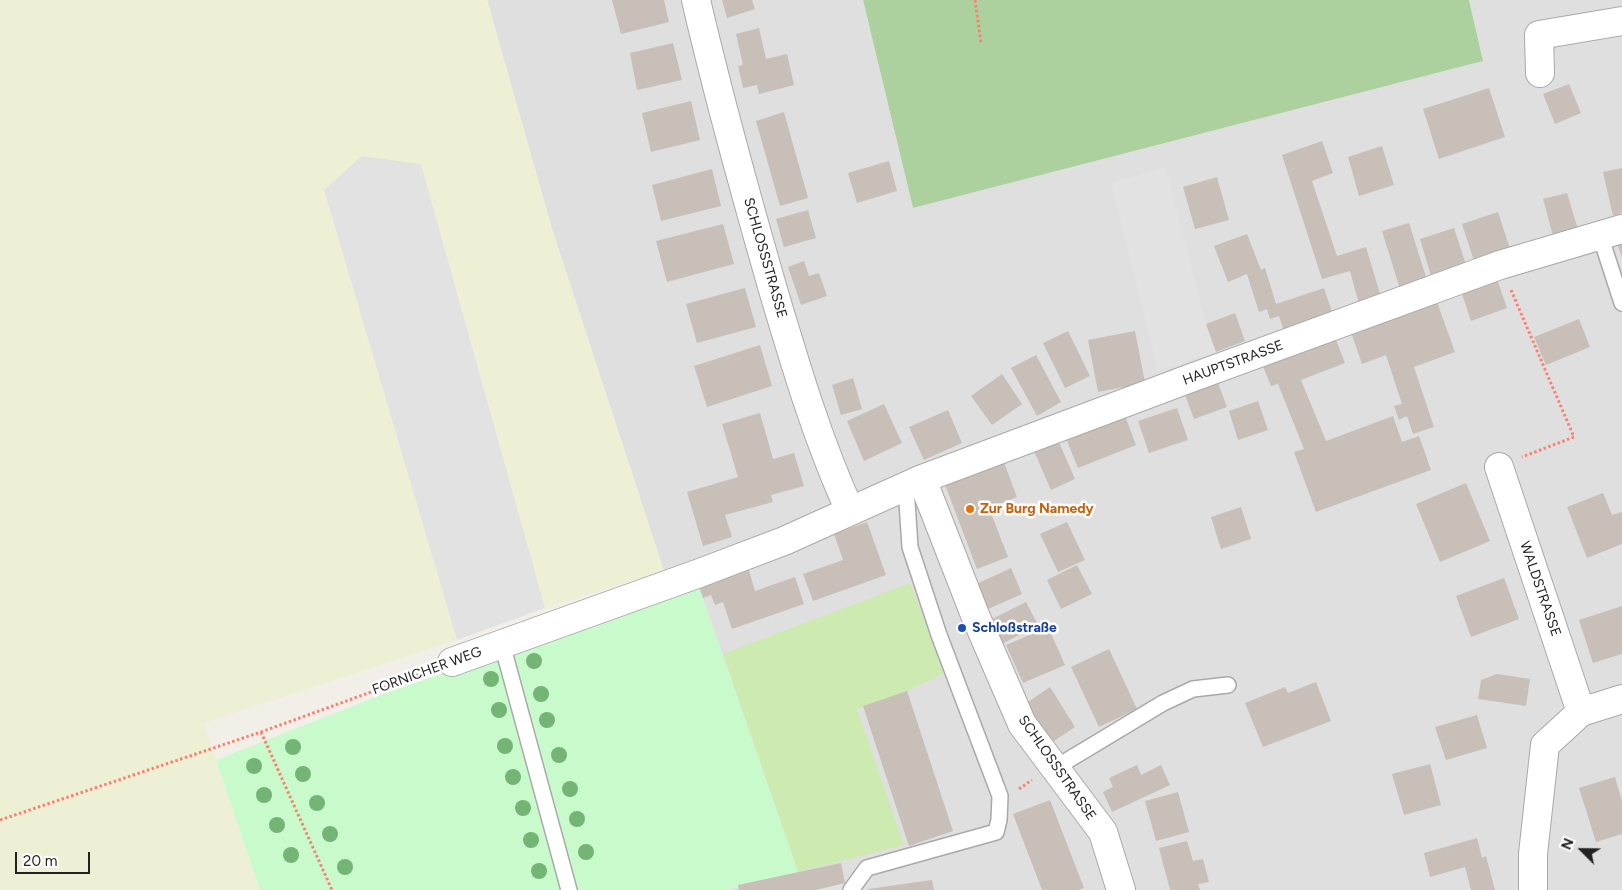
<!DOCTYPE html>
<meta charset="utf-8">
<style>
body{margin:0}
#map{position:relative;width:1622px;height:890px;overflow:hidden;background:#f2efe9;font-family:Figtree,sans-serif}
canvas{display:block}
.north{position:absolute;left:1557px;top:825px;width:50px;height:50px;-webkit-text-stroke:4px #fff;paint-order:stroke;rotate:293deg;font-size:14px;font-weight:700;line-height:20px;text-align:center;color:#222}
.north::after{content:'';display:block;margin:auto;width:18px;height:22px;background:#222;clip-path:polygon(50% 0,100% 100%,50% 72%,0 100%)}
.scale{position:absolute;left:15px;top:852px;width:75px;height:22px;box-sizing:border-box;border:2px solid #222;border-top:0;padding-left:6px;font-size:15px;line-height:18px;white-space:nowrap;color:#222;-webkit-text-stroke:4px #fff;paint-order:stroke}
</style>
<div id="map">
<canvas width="1622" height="890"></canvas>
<div class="north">N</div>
<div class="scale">20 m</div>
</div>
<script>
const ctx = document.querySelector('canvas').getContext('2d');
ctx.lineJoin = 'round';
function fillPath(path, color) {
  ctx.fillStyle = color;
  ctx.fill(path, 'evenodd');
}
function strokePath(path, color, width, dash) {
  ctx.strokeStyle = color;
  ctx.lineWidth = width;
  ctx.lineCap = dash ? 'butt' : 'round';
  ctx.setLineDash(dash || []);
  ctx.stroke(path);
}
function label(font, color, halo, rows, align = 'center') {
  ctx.font = font + ' Figtree,sans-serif';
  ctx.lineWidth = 5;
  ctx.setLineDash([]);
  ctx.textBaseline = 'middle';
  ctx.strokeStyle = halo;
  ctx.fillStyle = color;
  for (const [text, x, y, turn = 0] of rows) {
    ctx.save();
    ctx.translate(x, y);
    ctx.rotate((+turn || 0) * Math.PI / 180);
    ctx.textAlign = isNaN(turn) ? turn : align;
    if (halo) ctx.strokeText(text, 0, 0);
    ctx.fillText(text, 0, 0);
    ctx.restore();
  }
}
const residential = new Path2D(`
 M 487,0 L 863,0 L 913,208 L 1483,61 L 1469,0 L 1622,0 L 1622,890 L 727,890 L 798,872 L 699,587 L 664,571 L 552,229 Z`);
const farmland = new Path2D(`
 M 0,0 L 487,0 L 552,229 L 664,571 L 545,608 L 421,164 L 324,191 L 457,640 L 204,723 L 260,890 L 0,890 Z`);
const grass = new Path2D(`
 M 910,583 L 945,673 L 907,691 L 857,709 L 904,845 L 798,872 L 723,654 Z`);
const forest = new Path2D(`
 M 863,0 L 1469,0 L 1483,61 L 913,208 Z`);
const park = new Path2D(`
 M 699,587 L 798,872 L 727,890 L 260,890 L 216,760 L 386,693 Z`);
const parking = new Path2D(`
 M 362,156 L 421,164 L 545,608 L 457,640 L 324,190 Z
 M 1166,167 L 1206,324 L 1216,352 L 1158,371 L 1111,183 Z
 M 845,883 L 866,890 L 816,890 Z`);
const building = new Path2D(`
 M 612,0 L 664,0 L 669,22 L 621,34 Z
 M 722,0 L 752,0 L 755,9 L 727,18 Z
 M 759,28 L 766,59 L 787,54 L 794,85 L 759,94 L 757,85 L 743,88 L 738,66 L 743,65 L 736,34 Z
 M 673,43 L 682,80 L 637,90 L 630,53 Z
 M 1569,84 L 1581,113 L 1555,124 L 1543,94 Z
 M 1489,88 L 1505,137 L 1439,159 L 1423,109 Z
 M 691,101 L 700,140 L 651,152 L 642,113 Z
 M 784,112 L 808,198 L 780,206 L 756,121 Z
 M 1322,141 L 1333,173 L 1312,181 L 1337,256 L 1366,247 L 1381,297 L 1359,304 L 1350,271 L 1322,279 L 1282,155 Z
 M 1382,146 L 1394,185 L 1359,196 L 1348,157 Z
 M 889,161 L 897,191 L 857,203 L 848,173 Z
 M 1622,168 L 1622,213 L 1613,216 L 1603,172 Z
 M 712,169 L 721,206 L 661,221 L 652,185 Z
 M 1217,177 L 1229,220 L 1195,229 L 1183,187 Z
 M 1567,193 L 1578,229 L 1553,236 L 1543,199 Z
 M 808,210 L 816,238 L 784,247 L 776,219 Z
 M 1498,212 L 1511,252 L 1475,264 L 1462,224 Z
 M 1409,223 L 1427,280 L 1400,289 L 1382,231 Z
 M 723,224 L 734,264 L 667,282 L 656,241 Z
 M 1454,228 L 1466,265 L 1431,276 L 1420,239 Z
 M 1247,234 L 1261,270 L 1265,268 L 1276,304 L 1324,288 L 1333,315 L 1284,331 L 1279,316 L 1270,319 L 1267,309 L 1259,312 L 1247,274 L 1228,282 L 1214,246 Z
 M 1622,244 L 1622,258 L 1618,245 Z
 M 804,261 L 809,276 L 819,273 L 827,296 L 801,305 L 788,267 Z
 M 1497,279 L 1507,308 L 1471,321 L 1461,291 Z
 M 745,288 L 756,327 L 697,343 L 686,304 Z
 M 1437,302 L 1455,352 L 1414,367 L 1434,427 L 1413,434 L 1407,416 L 1399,420 L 1394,406 L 1402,404 L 1386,355 L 1362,364 L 1351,332 Z
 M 1235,313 L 1245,341 L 1216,352 L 1206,324 Z
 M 1579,319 L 1590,347 L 1546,365 L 1534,337 Z
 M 1068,331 L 1090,376 L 1065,388 L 1043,343 Z
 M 1135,331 L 1145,383 L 1098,392 L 1088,340 Z
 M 1334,335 L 1345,363 L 1301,380 L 1326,441 L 1393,416 L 1402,442 L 1419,436 L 1431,470 L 1316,512 L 1294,452 L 1304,449 L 1278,384 L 1283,382 L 1271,386 L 1262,364 Z
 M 760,345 L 772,386 L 707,407 L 694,366 Z
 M 1036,355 L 1061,402 L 1037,416 L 1011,368 Z
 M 1002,374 L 1022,404 L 992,425 L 971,396 Z
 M 853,378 L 862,409 L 841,415 L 832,385 Z
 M 1218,383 L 1227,407 L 1194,419 L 1185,395 Z
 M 1258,401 L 1268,430 L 1238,440 L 1229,411 Z
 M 884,404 L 902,443 L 864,461 L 847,421 Z
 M 1177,408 L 1188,440 L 1149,453 L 1138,421 Z
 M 948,410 L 962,443 L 924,460 L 909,427 Z
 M 760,413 L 773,459 L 794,453 L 804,486 L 771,495 L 773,502 L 725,515 L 732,537 L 703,546 L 687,492 L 738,477 L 722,424 Z
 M 1124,413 L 1136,445 L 1078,468 L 1065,436 Z
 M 1058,440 L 1075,479 L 1051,490 L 1034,451 Z
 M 1003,460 L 1017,497 L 989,508 L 1008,557 L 977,569 L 944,482 Z
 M 1466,483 L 1490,541 L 1440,562 L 1416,504 Z
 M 1603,493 L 1612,515 L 1622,512 L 1622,544 L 1587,558 L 1567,507 Z
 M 1241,507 L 1251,539 L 1221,549 L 1211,517 Z
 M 867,522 L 886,575 L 813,601 L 803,574 L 843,560 L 834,534 Z
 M 1067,522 L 1085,560 L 1058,572 L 1040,534 Z
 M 1077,565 L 1092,594 L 1061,609 L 1047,580 Z
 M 748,567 L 755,591 L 795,577 L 804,604 L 732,629 L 723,602 L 715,605 L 711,595 L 703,598 L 699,587 Z
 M 1011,568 L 1022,594 L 986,610 L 974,585 Z
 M 1504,578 L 1519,619 L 1471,637 L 1456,596 Z
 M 1026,602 L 1038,625 L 1000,645 L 988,621 Z
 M 1622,606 L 1622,654 L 1593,663 L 1579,620 Z
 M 1048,627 L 1065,665 L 1023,683 L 1006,645 Z
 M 1109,649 L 1137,709 L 1099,727 L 1071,667 Z
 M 1497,674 L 1530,679 L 1526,706 L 1478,699 L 1481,680 Z
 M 1316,682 L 1331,721 L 1263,747 L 1245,703 L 1285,687 L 1288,693 Z
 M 1050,687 L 1075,727 L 1051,743 L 1025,704 Z
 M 907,691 L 953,831 L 909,846 L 863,706 Z
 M 1477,715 L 1487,748 L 1446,760 L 1435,727 Z
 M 1430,764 L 1441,805 L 1404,815 L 1392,774 Z
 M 1137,765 L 1141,775 L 1161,765 L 1170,785 L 1112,812 L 1103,792 L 1113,787 L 1109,778 Z
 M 1615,777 L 1622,801 L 1622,834 L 1596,842 L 1579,788 Z
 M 1178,792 L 1189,832 L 1156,841 L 1145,801 Z
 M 1050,800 L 1084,888 L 1078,890 L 1042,890 L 1013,814 Z
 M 1477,838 L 1482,858 L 1486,856 L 1495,890 L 1471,890 L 1465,867 L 1430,877 L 1424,853 Z
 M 1187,841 L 1193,861 L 1203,859 L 1209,882 L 1198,884 L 1200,890 L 1170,890 L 1159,848 Z
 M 841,863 L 845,883 L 816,890 L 739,890 L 738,885 Z
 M 932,880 L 934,890 L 868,890 L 868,889 Z`);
const path = new Path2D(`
 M 975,0 L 981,43
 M 1511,290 L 1574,437 L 1522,457
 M 261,732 L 332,890
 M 1019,789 L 1032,780
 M 0,820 L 261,732 L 429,671`);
const service = new Path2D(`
 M 1600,235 L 1622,303
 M 502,644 L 569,890
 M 1055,768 L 1163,703 L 1193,689 L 1228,685
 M 851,890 L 867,868 L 996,832 L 999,820 L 1000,796 L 939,635 L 910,547 L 906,487`);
const minor = new Path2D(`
 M 696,0 C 719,99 746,196 774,293 C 796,367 818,441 850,511
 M 1540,73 L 1539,35 L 1622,21
 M 1499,467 L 1581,712
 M 922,479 L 975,615 L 1022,724 L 1103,832 L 1121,890
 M 452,662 L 697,574 L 784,541 L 922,479 L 1191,378 L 1500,265 L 1622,229
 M 1533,890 L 1533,854 L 1545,745 L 1581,712 L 1622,699`);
const trees = [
 [534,661],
 [491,679],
 [541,694],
 [499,710],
 [547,720],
 [505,746],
 [293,747],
 [559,755],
 [254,766],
 [303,774],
 [513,777],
 [570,789],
 [264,795],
 [317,803],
 [523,808],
 [577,819],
 [277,825],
 [330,834],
 [531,840],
 [586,852],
 [291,855],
 [345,867],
 [539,871]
];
const markers = [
 [970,509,5,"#e8710a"],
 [962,628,5,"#1a4fb4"]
];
const streetNames = [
 ["SCHLOSSSTRASSE",765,258,74],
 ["HAUPTSTRASSE",1233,363,-20],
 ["WALDSTRASSE",1540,589,71],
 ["FORNICHER WEG",427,671,-20],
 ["SCHLOSSSTRASSE",1057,768,55]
];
const foodNames = [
 ["Zur Burg Namedy",980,509]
];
const transitNames = [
 ["Schloßstraße",972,628]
];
fillPath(residential, '#e0dfdf');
fillPath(farmland, '#eef0d5');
fillPath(grass, '#cdebb0');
fillPath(forest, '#add19e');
fillPath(park, '#c8facc');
fillPath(parking, '#e2e2e2');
fillPath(building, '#c7bfb8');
strokePath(service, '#a9a9a9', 18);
strokePath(minor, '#a9a9a9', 30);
strokePath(path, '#fa8072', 3, [2.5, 2.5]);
strokePath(service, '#fff', 15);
strokePath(minor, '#fff', 28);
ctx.fillStyle = '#74b475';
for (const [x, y] of trees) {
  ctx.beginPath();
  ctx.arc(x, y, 8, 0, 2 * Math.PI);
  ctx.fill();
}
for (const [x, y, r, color] of markers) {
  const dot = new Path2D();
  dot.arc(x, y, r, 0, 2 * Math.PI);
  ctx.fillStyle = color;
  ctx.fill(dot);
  strokePath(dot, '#fff', 2);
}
label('14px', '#222', '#fff', streetNames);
label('bold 14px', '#c56008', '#fff', foodNames, 'left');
label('bold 14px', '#164399', '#fff', transitNames, 'left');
</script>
